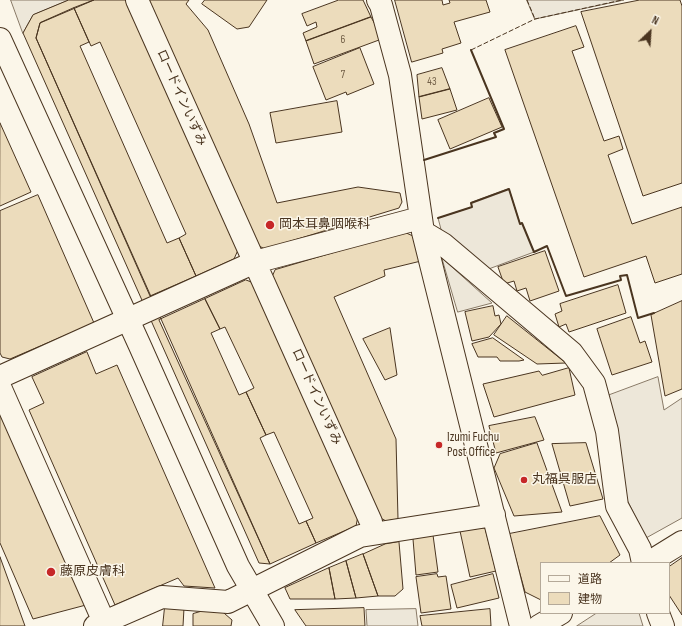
<!DOCTYPE html>
<meta charset="utf-8">
<style>
body{margin:0}
#map{position:relative;width:682px;height:626px;overflow:hidden;background:#fbf6e9;font-family:"Sofia Sans Condensed","Noto Sans JP",sans-serif}
canvas{display:block}
.legend{position:absolute;left:540px;top:562px;width:130px;height:52px;box-sizing:border-box;background:#fbf6e9;border:1px solid #b4a999;margin:0;padding:5px 7px;list-style:none;font-size:12px;color:#4a3520}
.legend li{display:flex;align-items:center;gap:8px;height:20px}
.legend b{width:20px;border:1px solid #b4a999}
.north{position:absolute;left:630px;top:12px;width:40px;height:40px;-webkit-text-stroke:3px #fbf6e9;paint-order:stroke;rotate:25deg;font-size:11px;font-weight:700;line-height:16px;text-align:center;color:#4a3520}
.north::after{content:'';display:block;margin:auto;width:14px;height:18px;background:#4a3520;clip-path:polygon(50% 0,100% 100%,50% 72%,0 100%)}
</style>
<div id="map">
<canvas width="682" height="626"></canvas>
<ul class="legend">
<li><b style="height:5px;background:#fbf6e9"></b>道路</li>
<li><b style="height:11px;background:#ecdcbc"></b>建物</li>
</ul>
<div class="north">N</div>
</div>
<script>
const ctx = document.querySelector('canvas').getContext('2d');
ctx.lineJoin = 'round';
function fillPath(path, color) {
  ctx.fillStyle = color;
  ctx.fill(path, 'evenodd');
}
function strokePath(path, color, width, dash) {
  ctx.strokeStyle = color;
  ctx.lineWidth = width;
  ctx.lineCap = dash ? 'butt' : 'round';
  ctx.setLineDash(dash || []);
  ctx.stroke(path);
}
function label(font, color, halo, rows, align = 'center') {
  ctx.font = font + ' "Sofia Sans Condensed","Noto Sans JP",sans-serif';
  ctx.lineWidth = 3;
  ctx.setLineDash([]);
  ctx.textBaseline = 'middle';
  ctx.strokeStyle = halo;
  ctx.fillStyle = color;
  for (const [text, x, y, turn = 0] of rows) {
    ctx.save();
    ctx.translate(x, y);
    ctx.rotate((+turn || 0) * Math.PI / 180);
    ctx.textAlign = isNaN(turn) ? turn : align;
    if (halo) ctx.strokeText(text, 0, 0);
    ctx.fillText(text, 0, 0);
    ctx.restore();
  }
}
const parking = new Path2D(`
 M 11,0 L 69,0 L 33,15 L 23,33 Z
 M 527,0 L 624,0 L 535,19 Z
 M 509,189 L 520,224 L 522,223 L 534,252 L 486,270 L 442,233 L 438,218 L 472,207 L 471,203 Z
 M 442,258 L 492,303 L 458,312 Z
 M 658,377 L 664,410 L 682,398 L 682,518 L 646,538 L 624,494 L 607,396 Z
 M 416,609 L 418,626 L 367,626 L 366,610 Z
 M 597,613 L 639,613 L 643,626 L 577,626 Z`);
const building = new Path2D(`
 M 69,0 L 94,0 L 40,23 L 36,38 L 270,564 L 259,563 L 23,33 L 33,15 Z
 M 94,0 L 127,0 L 238,250 L 234,259 L 196,276 L 179,238 L 186,234 L 100,42 L 91,46 L 74,8 Z
 M 147,0 L 189,0 L 186,4 L 208,30 L 249,124 L 277,203 L 358,187 L 400,193 L 402,202 L 399,208 L 265,249 L 259,246 Z
 M 205,0 L 267,0 L 249,27 L 237,29 L 202,4 Z
 M 339,0 L 363,0 L 371,17 L 306,41 L 303,33 L 317,27 L 316,22 L 307,26 L 302,14 Z
 M 395,0 L 442,0 L 443,5 L 450,3 L 449,0 L 486,0 L 490,12 L 454,22 L 461,43 L 442,49 L 443,53 L 412,62 Z
 M 640,0 L 680,0 L 682,6 L 682,183 L 643,196 L 581,12 Z
 M 74,8 L 89,42 L 80,46 L 167,243 L 179,238 L 196,276 L 150,296 L 36,38 L 40,23 Z
 M 371,17 L 377,28 L 379,40 L 314,64 L 306,41 Z
 M 576,26 L 584,47 L 572,51 L 604,141 L 619,136 L 623,149 L 608,155 L 632,224 L 682,207 L 682,274 L 655,283 L 646,256 L 584,277 L 505,50 Z
 M 360,48 L 374,84 L 347,95 L 346,92 L 326,100 L 313,67 Z
 M 442,68 L 450,89 L 419,97 L 417,75 Z
 M 450,89 L 457,110 L 422,119 L 419,97 Z
 M 489,98 L 502,127 L 450,149 L 438,120 Z
 M 337,101 L 342,132 L 276,143 L 270,113 Z
 M 0,123 L 31,192 L 0,206 Z
 M 38,195 L 94,323 L 10,359 L 2,357 L 0,353 L 0,211 Z
 M 404,232 L 413,236 L 421,261 L 384,270 L 385,276 L 334,297 L 396,439 L 398,519 L 386,521 L 377,516 L 271,279 L 275,270 Z
 M 545,251 L 559,291 L 530,301 L 526,288 L 517,291 L 514,281 L 504,284 L 498,267 Z
 M 246,280 L 254,283 L 358,516 L 356,526 L 316,543 L 306,521 L 313,518 L 274,432 L 266,435 L 246,392 L 254,388 L 225,327 L 220,329 L 205,299 Z
 M 618,285 L 626,313 L 569,332 L 566,324 L 559,327 L 555,314 L 562,311 L 560,304 Z
 M 205,299 L 220,329 L 211,333 L 239,395 L 246,392 L 266,435 L 260,438 L 299,524 L 306,521 L 316,543 L 270,564 L 159,320 Z
 M 682,301 L 682,389 L 665,396 L 651,315 Z
 M 493,306 L 495,316 L 499,315 L 501,324 L 489,337 L 472,341 L 465,312 Z
 M 507,316 L 566,363 L 537,364 L 494,335 Z
 M 631,317 L 640,343 L 645,341 L 652,362 L 612,375 L 597,329 Z
 M 390,328 L 397,375 L 385,380 L 363,339 Z
 M 493,338 L 524,360 L 519,361 L 500,361 L 497,357 L 478,357 L 472,344 Z
 M 87,352 L 96,374 L 117,365 L 215,588 L 184,586 L 178,578 L 115,605 L 29,410 L 44,403 L 32,377 Z
 M 569,368 L 575,395 L 494,417 L 483,384 L 539,371 L 542,375 Z
 M 0,408 L 86,605 L 33,619 L 0,543 Z
 M 535,417 L 544,440 L 496,453 L 489,426 Z
 M 537,443 L 562,512 L 514,516 L 494,468 L 500,454 Z
 M 586,443 L 603,499 L 570,506 L 552,444 Z
 M 600,516 L 620,555 L 609,563 L 541,563 L 541,600 L 525,592 L 509,534 Z
 M 485,528 L 496,571 L 470,577 L 460,531 Z
 M 433,535 L 438,572 L 416,575 L 413,539 Z
 M 399,542 L 403,589 L 395,596 L 378,596 L 363,554 L 385,544 Z
 M 363,554 L 378,596 L 356,598 L 346,561 Z
 M 0,557 L 25,626 L 0,626 Z
 M 682,558 L 682,615 L 669,595 L 669,567 Z
 M 346,561 L 356,598 L 335,599 L 329,568 Z
 M 329,568 L 335,599 L 290,599 L 285,588 Z
 M 437,574 L 438,577 L 446,576 L 451,609 L 421,613 L 416,577 Z
 M 493,574 L 499,598 L 457,608 L 451,585 Z
 M 165,607 L 184,608 L 183,626 L 163,626 Z
 M 217,607 L 232,620 L 231,626 L 193,626 L 193,614 Z
 M 364,608 L 365,626 L 306,626 L 295,610 Z
 M 490,609 L 491,626 L 422,626 L 420,616 Z`);
const street = new Path2D(`
 M 137,0 L 371,522 L 372,534
 M 378,0 L 381,5 L 400,75 L 423,232 L 521,626
 M 423,232 L 443,244 L 572,353 L 594,383 L 607,431 L 617,506 L 640,549 L 643,563
 M 0,377 L 255,262 L 420,218
 M 0,387 L 104,622
 M 658,613 L 663,626
 M 95,626 L 162,597 L 228,602 L 360,536 L 494,515`);
const secondary = new Path2D(`
 M 0,39 L 140,346 L 238,566 L 273,626`);
const primary = new Path2D(`
 M 648,563 L 682,542
 M 539,626 L 561,613`);
const fence = new Path2D(`
 M 527,0 L 535,19
 M 471,50 L 535,19 L 622,0`);
const wall = new Path2D(`
 M 424,160 L 496,137 L 494,133 L 504,129 L 471,50
 M 438,218 L 472,207 L 471,203 L 509,189 L 520,224 L 522,223 L 534,252 L 547,246 L 566,296 L 621,280 L 620,276 L 627,275 L 638,318 L 654,313`);
const markers = [
 [270,225,5,"#c62828"],
 [439,445,4,"#c62828"],
 [524,480,4,"#c62828"],
 [51,572,5,"#c62828"]
];
const numberNames = [
 ["6",343,40],
 ["7",343,75],
 ["43",432,82]
];
const streetNames = [
 ["ロードインいずみ",181,98,66],
 ["ロードインいずみ",316,397,66]
];
const poiNames = [
 ["岡本耳鼻咽喉科",279,225],
 ["Izumi Fuchu",447,438],
 ["Post Office",447,453],
 ["丸福呉服店",532,480],
 ["藤原皮膚科",60,572]
];
fillPath(parking, '#ede7d9');
strokePath(parking, '#887966', 1);
fillPath(building, '#ecdcbc');
strokePath(building, '#4a3520', 1);
strokePath(street, '#4a3520', 24);
strokePath(secondary, '#4a3520', 24);
strokePath(primary, '#4a3520', 24);
strokePath(street, '#fbf6e9', 22);
strokePath(secondary, '#fbf6e9', 22);
strokePath(primary, '#fbf6e9', 22);
strokePath(fence, '#4a3520', 1, [5, 2]);
strokePath(wall, '#4a3520', 2);
for (const [x, y, r, color] of markers) {
  const dot = new Path2D();
  dot.arc(x, y, r, 0, 2 * Math.PI);
  ctx.fillStyle = color;
  ctx.fill(dot);
  strokePath(dot, '#fbf6e9', 1.5);
}
label('11px', '#725f47', null, numberNames);
label('13px', '#4a3520', '#fbf6e9', streetNames);
label('13px', '#4a3520', '#fbf6e9', poiNames, 'left');
</script>
